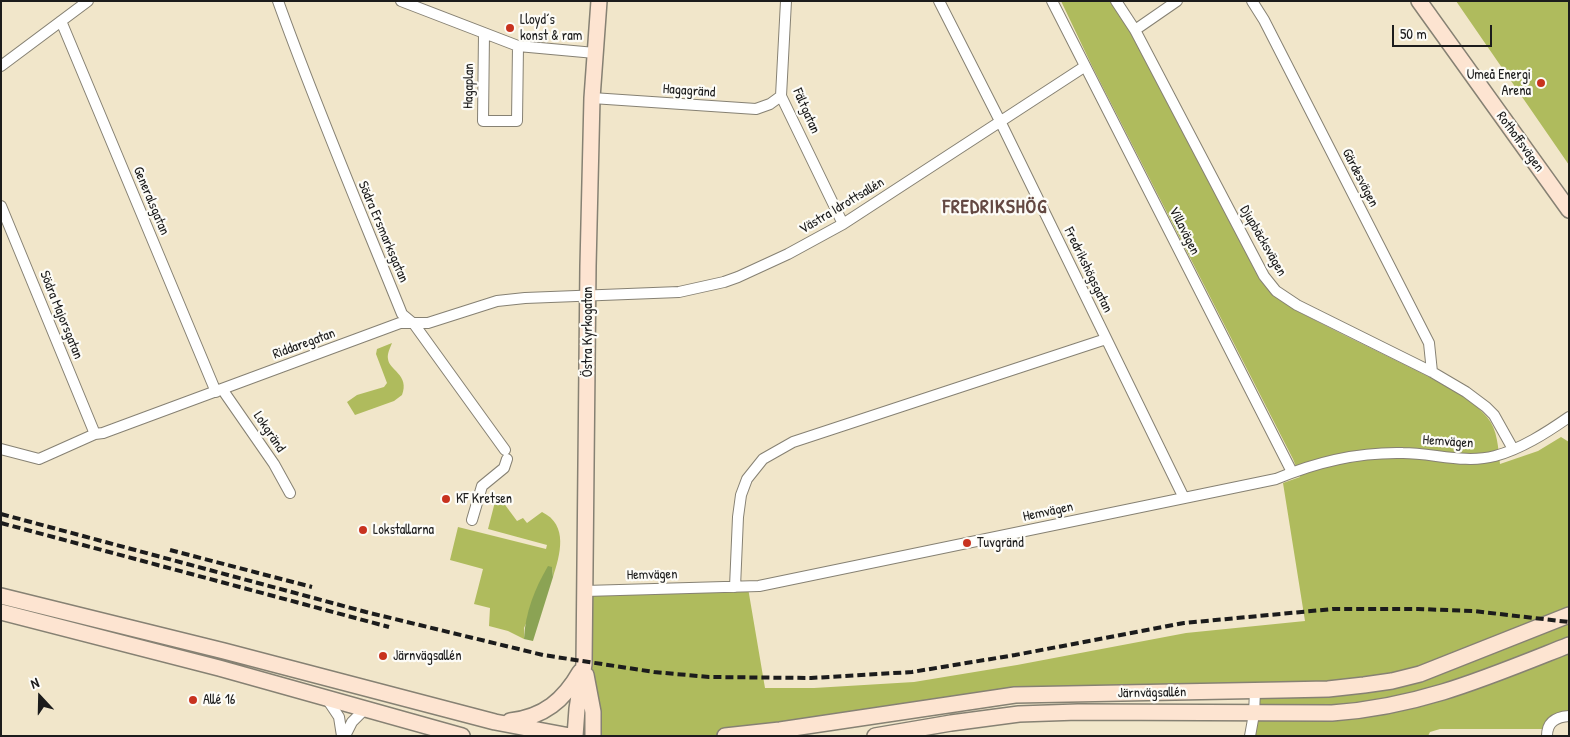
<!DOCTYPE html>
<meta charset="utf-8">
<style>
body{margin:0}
#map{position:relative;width:1570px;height:737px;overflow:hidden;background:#f1e6ca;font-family:"Patrick Hand",sans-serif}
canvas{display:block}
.frame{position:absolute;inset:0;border:2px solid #1c1c1c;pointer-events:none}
.north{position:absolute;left:15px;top:672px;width:50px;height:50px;-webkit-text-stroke:4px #fdfcf7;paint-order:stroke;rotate:339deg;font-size:14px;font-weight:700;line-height:20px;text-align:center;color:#1c1c1c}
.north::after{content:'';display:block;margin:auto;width:18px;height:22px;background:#1c1c1c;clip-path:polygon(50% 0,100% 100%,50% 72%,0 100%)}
.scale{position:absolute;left:1392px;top:25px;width:100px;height:22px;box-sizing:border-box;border:2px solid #1c1c1c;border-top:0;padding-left:6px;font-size:15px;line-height:18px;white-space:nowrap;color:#1c1c1c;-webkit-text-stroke:4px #fdfcf7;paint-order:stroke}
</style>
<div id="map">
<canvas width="1570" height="737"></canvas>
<div class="frame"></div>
<div class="north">N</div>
<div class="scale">50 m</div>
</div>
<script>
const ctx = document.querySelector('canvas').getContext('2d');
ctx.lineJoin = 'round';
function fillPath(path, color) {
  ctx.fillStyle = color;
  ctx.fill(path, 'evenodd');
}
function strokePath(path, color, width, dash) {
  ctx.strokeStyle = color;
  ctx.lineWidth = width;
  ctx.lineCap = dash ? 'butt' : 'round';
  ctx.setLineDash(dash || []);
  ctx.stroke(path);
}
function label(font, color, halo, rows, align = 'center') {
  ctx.font = font + ' "Patrick Hand",sans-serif';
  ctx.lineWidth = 4.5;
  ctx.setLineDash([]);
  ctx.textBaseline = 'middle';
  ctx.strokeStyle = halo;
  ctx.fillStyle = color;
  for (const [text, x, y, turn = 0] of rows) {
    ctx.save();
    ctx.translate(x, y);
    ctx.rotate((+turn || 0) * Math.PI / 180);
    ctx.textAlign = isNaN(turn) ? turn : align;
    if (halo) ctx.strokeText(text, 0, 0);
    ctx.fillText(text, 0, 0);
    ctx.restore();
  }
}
const green = new Path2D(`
 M 1061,1 L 1111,1 L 1131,33 L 1260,280 L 1273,295 L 1293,309 C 1328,327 1364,345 1399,362 C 1425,375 1469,395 1487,417 C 1498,430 1498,448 1500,464 L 1538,451 L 1561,437 L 1569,442 L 1569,716 L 1547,729 L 1440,729 L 1430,732 L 1428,736 L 1250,736 L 1255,691 L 1076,695 L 725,736 L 593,736 L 585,591 L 748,588 L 765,688 L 814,688 L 914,682 L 1017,665 L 1186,633 L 1305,621 L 1283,483 L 1300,477 L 1293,459 L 1092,66 Z
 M 1456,1 L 1569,1 L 1569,165 Z
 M 392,343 C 390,348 387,354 388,359 C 389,370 410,375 402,395 L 394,401 L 355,415 L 347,402 L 357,395 L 384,387 L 387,383 L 376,354 L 377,349 Z
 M 497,494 L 517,521 L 523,518 L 527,523 L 542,512 C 569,525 560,555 553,577 L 552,567 L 524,628 L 524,639 L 508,631 L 489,626 L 490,608 L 474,604 L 483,569 L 450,560 L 458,527 L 546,549 L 547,545 L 488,529 Z`);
const forest = new Path2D(`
 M 548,566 L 552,567 L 553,577 L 533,641 L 524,639 C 525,613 535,588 548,566 Z`);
const street = new Path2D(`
 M 278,1 C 316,107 360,210 402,314 L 414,324 L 505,450
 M 401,1 L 518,46 L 595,53
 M 786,1 L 781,96 L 843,224
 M 939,1 L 1000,121 L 1184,498
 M 1052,1 L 1292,472
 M 1116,1 L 1135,30 L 1264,276 L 1276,291 L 1297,305 L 1432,372 L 1466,392 L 1486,407 L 1494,415 L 1513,449
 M 1252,1 L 1264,20 L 1429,343 L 1432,372
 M 61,21 L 216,392
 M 1135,30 L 1177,1
 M 484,33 L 483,121 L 517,121 L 518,46
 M 1,66 L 88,1
 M 592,98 L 756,109 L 770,104 L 781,96
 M 1,206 L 95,434
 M 222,389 L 274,464 L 290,493
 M 1,449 L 39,459 L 95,434 L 103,433 L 400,323 L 428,323 L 497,301 L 525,298 L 679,292 L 724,282 L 738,277 L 788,254 L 843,224 L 1084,67
 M 472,520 L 482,486 L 504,468 L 507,459
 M 735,587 L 738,517 L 741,495 L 747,479 L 763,459 L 793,442 L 1106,339
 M 585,591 L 759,586 L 1276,479 C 1316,462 1360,452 1403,453 C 1433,453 1465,464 1495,456 C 1521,449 1546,433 1569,417
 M 327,699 L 339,717 L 342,736
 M 345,736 L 352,722 L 364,710
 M 1250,736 L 1254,714 L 1255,691
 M 1547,736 C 1547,722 1556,717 1569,716`);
const secondary = new Path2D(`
 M 1419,1 L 1569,210
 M 1,596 L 224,651 L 495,722 L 570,736
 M 1,612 L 219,668 L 462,736
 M 586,675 L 593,712 L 593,736
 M 510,721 C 544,717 564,700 580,672
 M 575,736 L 577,709 L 584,664 L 588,266 L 592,98 L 599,1
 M 725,736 L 780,730 L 1015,695 L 1281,690 L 1328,689 L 1364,685 L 1392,681 L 1420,674 L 1569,615
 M 875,736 L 951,723 L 1019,714 L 1078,712 L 1332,713 C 1420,707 1488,677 1569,645`);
const rail = new Path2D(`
 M 1,514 L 366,612 L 543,655 L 654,672 L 709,677 L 811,678 L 912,672 L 1015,655 L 1184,623 L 1333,609 L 1418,609 L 1473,611 L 1569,622
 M 1,523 L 389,627
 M 170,550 L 312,587`);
const markers = [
 [510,28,5,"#c8321e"],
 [1541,83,5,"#c8321e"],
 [446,499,5,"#c8321e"],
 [363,530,5,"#c8321e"],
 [967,543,5,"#c8321e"],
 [383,656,5,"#c8321e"],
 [193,700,5,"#c8321e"]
];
const poiNames = [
 ["Lloyd´s",520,20],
 ["konst & ram",520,36],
 ["Umeå Energi",1531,75,"right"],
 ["Arena",1531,91,"right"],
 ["KF Kretsen",456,499],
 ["Lokstallarna",373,530],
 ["Tuvgränd",977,543],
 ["Järnvägsallén",393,656],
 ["Allé 16",203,700]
];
const streetNames = [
 ["Hagaplan",469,86,-89],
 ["Hagagränd",689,91,4],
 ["Fältgatan",806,111,66],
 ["Rothoffsvägen",1520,142,54],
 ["Gärdesvägen",1360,178,63],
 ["Generalsgatan",151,201,67],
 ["Västra Idrottsallén",842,206,-31],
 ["Villavägen",1184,231,63],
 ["Södra Ersmarksgatan",383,232,67],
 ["Djupbäcksvägen",1263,241,60],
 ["Fredrikshögsgatan",1088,270,64],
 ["Södra Majorsgatan",61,315,68],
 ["Östra Kyrkogatan",588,332,-90],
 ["Riddaregatan",304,344,-20],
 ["Lokgränd",269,432,56],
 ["Hemvägen",1448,442,4],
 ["Hemvägen",1048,512,-12],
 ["Hemvägen",652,575,-1],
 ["Järnvägsallén",1152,693,-1]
];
const districtNames = [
 ["FREDRIKSHÖG",995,208]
];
fillPath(green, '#afbb5d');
fillPath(forest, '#8ba354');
strokePath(street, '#868173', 12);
strokePath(secondary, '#868173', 18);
strokePath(street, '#fff', 10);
strokePath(secondary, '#fde4d1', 15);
strokePath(rail, '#1c1c1c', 4, [8, 4]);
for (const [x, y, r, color] of markers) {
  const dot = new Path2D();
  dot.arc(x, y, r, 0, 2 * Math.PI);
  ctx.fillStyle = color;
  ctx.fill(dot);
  strokePath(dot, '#fdfcf7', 2);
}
label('14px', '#1c1c1c', '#fdfcf7', poiNames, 'left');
label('14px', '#1c1c1c', '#fdfcf7', streetNames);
ctx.letterSpacing = '1px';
label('bold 19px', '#634842', '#fdfcf7', districtNames);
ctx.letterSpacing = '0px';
</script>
